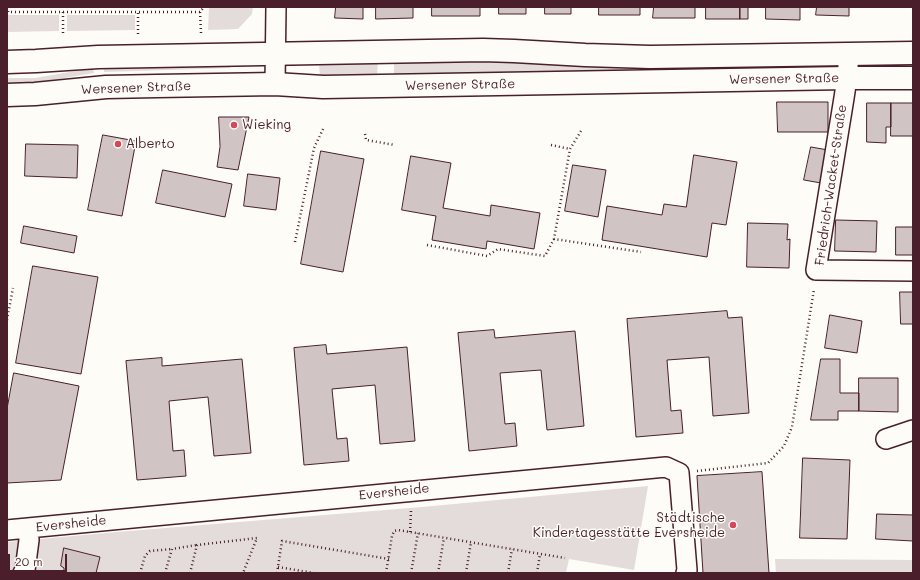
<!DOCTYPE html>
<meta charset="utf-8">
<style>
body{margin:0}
#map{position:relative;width:920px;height:580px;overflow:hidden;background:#fdfcf7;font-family:Mali,sans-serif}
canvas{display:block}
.frame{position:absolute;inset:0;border:8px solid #4a1f2b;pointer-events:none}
.scale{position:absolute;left:8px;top:554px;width:59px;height:18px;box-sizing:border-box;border:2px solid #4a1f2b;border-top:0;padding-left:5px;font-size:12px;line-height:14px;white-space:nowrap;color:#4a1f2b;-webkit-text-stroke:3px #fdfcf7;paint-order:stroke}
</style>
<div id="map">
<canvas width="920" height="580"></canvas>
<div class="frame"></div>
<div class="scale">20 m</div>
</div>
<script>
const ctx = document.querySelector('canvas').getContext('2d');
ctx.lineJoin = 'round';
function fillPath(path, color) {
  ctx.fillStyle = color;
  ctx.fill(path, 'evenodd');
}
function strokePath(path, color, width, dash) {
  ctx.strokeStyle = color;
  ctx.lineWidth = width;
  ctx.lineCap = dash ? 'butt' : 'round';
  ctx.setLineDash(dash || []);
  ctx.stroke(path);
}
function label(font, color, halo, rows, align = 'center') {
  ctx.font = font + ' Mali,sans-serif';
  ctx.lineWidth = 3;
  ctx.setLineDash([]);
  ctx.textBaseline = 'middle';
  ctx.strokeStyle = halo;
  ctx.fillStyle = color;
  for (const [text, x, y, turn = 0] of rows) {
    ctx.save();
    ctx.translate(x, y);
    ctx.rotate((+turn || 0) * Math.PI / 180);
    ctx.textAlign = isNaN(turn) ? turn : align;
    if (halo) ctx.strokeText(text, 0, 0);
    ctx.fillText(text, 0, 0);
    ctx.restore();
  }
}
const green = new Path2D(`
 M 209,7 L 253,7 L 252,14 L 238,29 L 208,30 Z
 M 7,15 L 59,15 L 59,31 L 7,32 Z
 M 67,15 L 135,15 L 135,30 L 67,31 Z
 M 394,60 L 491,60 L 804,64 L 804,69 L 394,76 Z
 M 378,61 L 377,76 L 320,78 L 319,62 Z
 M 230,63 L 230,68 L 104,72 L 104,66 Z
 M 883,63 L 913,63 L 913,68 L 883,68 Z
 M 93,68 L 94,73 L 36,83 L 7,84 L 7,78 L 35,78 Z
 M 648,486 L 634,570 L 569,559 L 566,573 L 7,573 L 7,542 L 117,532 L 422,507 Z
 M 775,559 L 913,560 L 913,573 L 776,573 Z`);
const building = new Path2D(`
 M 336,7 L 363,7 L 363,19 L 335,18 Z
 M 376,7 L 413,7 L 413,18 L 376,19 Z
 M 432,7 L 480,7 L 480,16 L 432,16 Z
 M 499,7 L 526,7 L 526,14 L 499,14 Z
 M 545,7 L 571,7 L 571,14 L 545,14 Z
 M 599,7 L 640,7 L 640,15 L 599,15 Z
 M 654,7 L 695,7 L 695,18 L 653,18 Z
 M 706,7 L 740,7 L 740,19 L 706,19 Z
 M 740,7 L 748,7 L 748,19 L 740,19 Z
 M 766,7 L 800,7 L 800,20 L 766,19 Z
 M 817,7 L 849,7 L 849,16 L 816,15 Z
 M 777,102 L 828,102 L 828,132 L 778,132 Z
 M 867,103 L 891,103 L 891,127 L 886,127 L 886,143 L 867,142 Z
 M 891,103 L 913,103 L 913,136 L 891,136 Z
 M 219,117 L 249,117 L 238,170 L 217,167 L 220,147 Z
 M 103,135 L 136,141 L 122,216 L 88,210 Z
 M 26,144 L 78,145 L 77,178 L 25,176 Z
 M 811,147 L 828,150 L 821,183 L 804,180 Z
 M 321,151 L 364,159 L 343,272 L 301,264 Z
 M 694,155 L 737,162 L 726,225 L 712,223 L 707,257 L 602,240 L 607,206 L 662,215 L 664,204 L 686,207 Z
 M 411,156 L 451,163 L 443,208 L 490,216 L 491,205 L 540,213 L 534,249 L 487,241 L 486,249 L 432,240 L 436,216 L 402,210 Z
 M 573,165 L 606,170 L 598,217 L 565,211 Z
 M 163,170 L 232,184 L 225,217 L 156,203 Z
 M 248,174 L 280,178 L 276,210 L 244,206 Z
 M 836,220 L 877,221 L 876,252 L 835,251 Z
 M 748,223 L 788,224 L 787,240 L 790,239 L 789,268 L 747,267 Z
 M 24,226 L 77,236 L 74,253 L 21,243 Z
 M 896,227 L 913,227 L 913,255 L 896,255 Z
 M 33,266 L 98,277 L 81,374 L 16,363 Z
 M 900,292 L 913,292 L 913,324 L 901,324 Z
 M 727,311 L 728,318 L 742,317 L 749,413 L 713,416 L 709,357 L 667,360 L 671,411 L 681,410 L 683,433 L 636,437 L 627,319 Z
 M 830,315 L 862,321 L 857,353 L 825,348 Z
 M 494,330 L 495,338 L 575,331 L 584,426 L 547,430 L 541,370 L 500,373 L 505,424 L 515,423 L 517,446 L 469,451 L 458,333 Z
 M 326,345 L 327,354 L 407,347 L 415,441 L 380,444 L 375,385 L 332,389 L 337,439 L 347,438 L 349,461 L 304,465 L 294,348 Z
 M 162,358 L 162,366 L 242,359 L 251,453 L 214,456 L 208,397 L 169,401 L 173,451 L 184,450 L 186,476 L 137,480 L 126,361 Z
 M 821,359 L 840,359 L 840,393 L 859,393 L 859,411 L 838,411 L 838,420 L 811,420 Z
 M 14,373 L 79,386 L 61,480 L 7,483 L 7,409 Z
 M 859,378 L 898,378 L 898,412 L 859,411 Z
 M 803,458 L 850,460 L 847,539 L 800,538 Z
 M 762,472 L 769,573 L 703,573 L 697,476 Z
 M 877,514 L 913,515 L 913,541 L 876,539 Z
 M 64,548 L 100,557 L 96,573 L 64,573 L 64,568 L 61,566 Z`);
const path = new Path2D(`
 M 8,7 L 8,12 L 200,12 L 204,7
 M 63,12 L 63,34
 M 200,12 L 201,33
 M 138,34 L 138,12
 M 581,131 L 570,149 L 554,239 L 641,252
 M 365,134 L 366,140 L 395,145
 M 551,145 L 570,149
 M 295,242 L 314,148 L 324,127
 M 427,245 L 487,256 L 498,249 L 545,256 L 554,239
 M 7,320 L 13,288
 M 697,471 L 768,463 L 784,446 L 792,427 L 814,289
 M 410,532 L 411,511
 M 278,567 L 314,573
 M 140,573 L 145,556 L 150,551 L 172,549
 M 165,573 L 172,549 L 197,545
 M 190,573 L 197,545 L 257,538 L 243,573
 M 277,573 L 282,541 L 389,559
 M 386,573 L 392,536 L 394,531 L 398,530 L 565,558
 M 411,573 L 418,533
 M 438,573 L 444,538
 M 466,573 L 471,542
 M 508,573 L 512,549
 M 537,573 L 540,554`);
const minor = new Path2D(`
 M 849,54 L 847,78 L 844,98 L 816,270 L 913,271
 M 275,84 L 276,7
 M 886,439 L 913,430
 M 7,530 L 666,467 L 679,473 L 687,570 L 686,573
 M 23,573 L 25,570 L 29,540 L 28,529`);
const major = new Path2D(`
 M 7,62 L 36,61 L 98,57 L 483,50 L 514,51 L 585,55 L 650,57 L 913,53
 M 7,95 L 35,94 L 106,87 L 157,86 L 275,84 L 323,87 L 847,78 L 913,78`);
const markers = [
 [234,125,4,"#d1495b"],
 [118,144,4,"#d1495b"],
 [733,525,4,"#d1495b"]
];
const streetNames = [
 ["Wersener Straße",784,79,-1],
 ["Wersener Straße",460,85,-1],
 ["Wersener Straße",136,88,-2],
 ["Friedrich-Wacket-Straße",831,185,-82],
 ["Eversheide",394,492,-6],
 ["Eversheide",71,524,-6]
];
const poiNames = [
 ["Wieking",242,125],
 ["Alberto",126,144],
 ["Städtische",725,518,"right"],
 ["Kindertagesstätte Eversheide",725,533,"right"]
];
fillPath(green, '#e3dcda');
fillPath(building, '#d0c5c4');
strokePath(building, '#4a1f2b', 1);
strokePath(minor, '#4a1f2b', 22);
strokePath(major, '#4a1f2b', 25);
strokePath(path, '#4a1f2b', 2.5, [1, 3]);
strokePath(minor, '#fdfcf7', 19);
strokePath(major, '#fdfcf7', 22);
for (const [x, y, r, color] of markers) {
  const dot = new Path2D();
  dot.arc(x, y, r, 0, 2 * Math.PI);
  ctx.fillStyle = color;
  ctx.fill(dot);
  strokePath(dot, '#fdfcf7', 1.5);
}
label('13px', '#4a1f2b', '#fdfcf7', streetNames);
label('13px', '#4a1f2b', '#fdfcf7', poiNames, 'left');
</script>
